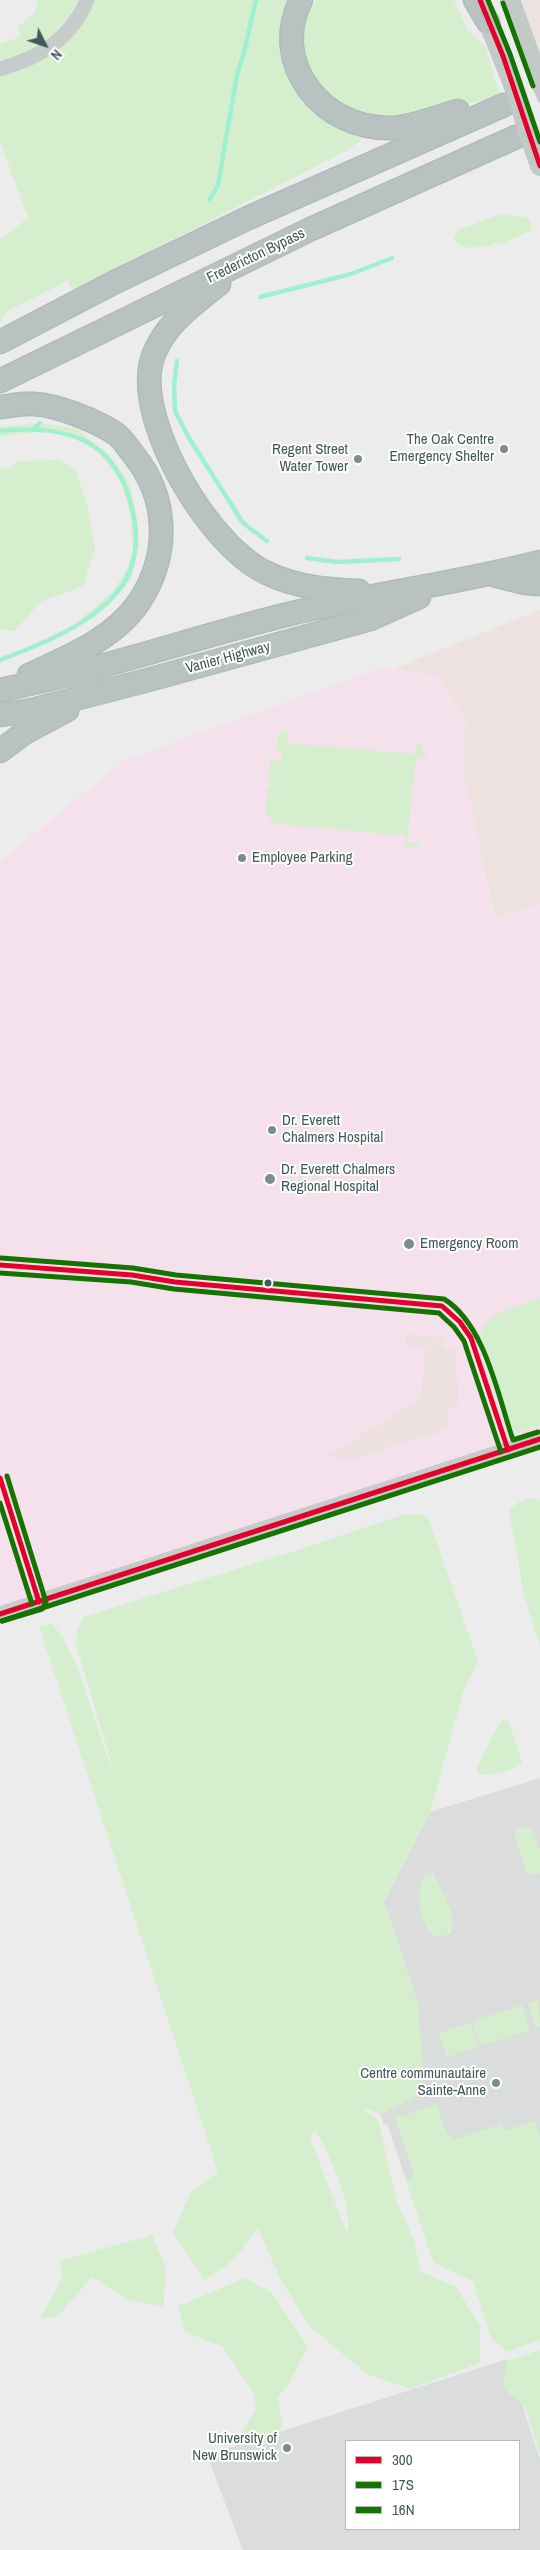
<!DOCTYPE html>
<style>
body{margin:0}
#map{position:relative;width:540px;height:2550px;overflow:hidden;background:#edeced;font-family:"Archivo Narrow",sans-serif}
canvas{display:block}
.legend{position:absolute;left:345px;top:2440px;width:175px;height:90px;box-sizing:border-box;background:#fff;border:1px solid #b4bdbc;margin:0;padding:6px 9px;list-style:none;font-size:15px;color:#435957}
.legend li{display:flex;align-items:center;gap:10px;height:25px}
.legend b{width:25px;border:1px solid #b4bdbc}
.north{position:absolute;left:20px;top:20px;width:50px;height:50px;-webkit-text-stroke:4px #fff;paint-order:stroke;rotate:131deg;font-size:14px;font-weight:700;line-height:20px;text-align:center;color:#435957}
.north::after{content:'';display:block;margin:auto;width:18px;height:22px;background:#435957;clip-path:polygon(50% 0,100% 100%,50% 72%,0 100%)}
</style>
<div id="map">
<canvas width="540" height="2550"></canvas>
<ul class="legend">
<li><b style="height:6px;background:#e4002b"></b>300</li>
<li><b style="height:6px;background:#157400"></b>17S</li>
<li><b style="height:6px;background:#157400"></b>16N</li>
</ul>
<div class="north">N</div>
</div>
<script>
const ctx = document.querySelector('canvas').getContext('2d');
ctx.lineJoin = 'round';
function fillPath(path, color) {
  ctx.fillStyle = color;
  ctx.fill(path, 'evenodd');
}
function strokePath(path, color, width, dash) {
  ctx.strokeStyle = color;
  ctx.lineWidth = width;
  ctx.lineCap = dash ? 'butt' : 'round';
  ctx.setLineDash(dash || []);
  ctx.stroke(path);
}
function label(font, color, halo, rows, align = 'center') {
  ctx.font = font + ' "Archivo Narrow",sans-serif';
  ctx.lineWidth = 4;
  ctx.setLineDash([]);
  ctx.textBaseline = 'middle';
  ctx.strokeStyle = halo;
  ctx.fillStyle = color;
  for (const [text, x, y, turn = 0] of rows) {
    ctx.save();
    ctx.translate(x, y);
    ctx.rotate((+turn || 0) * Math.PI / 180);
    ctx.textAlign = isNaN(turn) ? turn : align;
    if (halo) ctx.strokeText(text, 0, 0);
    ctx.fillText(text, 0, 0);
    ctx.restore();
  }
}
const commercial = new Path2D(`
 M 510,0 L 540,0 L 540,74 Z
 M 540,610 L 540,904 L 495,919 L 462,766 L 466,717 L 436,676 L 393,669 Z`);
const education = new Path2D(`
 M 540,1778 L 540,1852 L 533,1830 L 521,1827 L 515,1830 L 537,1873 L 540,1871 L 540,2261 L 434,2263 L 387,2124 L 383,2123 L 380,2114 L 356,2104 L 383,1904 L 430,1812 ZM 432,1872 L 453,1919 L 450,1933 L 435,1937 L 429,1932 Z
 M 507,2359 L 540,2459 L 540,2550 L 243,2550 L 207,2455 ZM 346,2441 L 519,2441 L 519,2529 L 346,2529 Z`);
const medical = new Path2D(`
 M 383,667 L 436,676 L 466,717 L 462,766 L 494,918 L 540,904 L 540,1439 L 0,1614 L 0,861 L 125,760 Z`);
const green = new Path2D(`
 M 38,0 L 77,0 C 64,34 33,51 0,62 L 0,44 L 20,37 L 18,27 L 35,13 Z
 M 94,0 L 287,0 C 277,34 278,74 303,102 C 318,119 342,129 362,139 L 348,150 L 72,291 L 68,281 L 7,311 L 0,324 L 0,240 L 28,218 L 0,141 L 0,77 C 50,60 71,49 94,0 Z
 M 317,0 L 454,0 L 468,31 L 484,44 L 500,94 L 431,116 L 369,117 L 339,108 L 307,73 L 300,29 Z
 M 502,214 L 527,218 L 532,226 L 531,231 L 501,244 L 495,242 L 492,246 C 478,245 461,254 453,237 L 459,229 C 474,225 487,218 502,214 Z
 M 40,423 L 77,429 L 109,455 L 130,484 L 137,520 L 139,546 L 131,579 L 110,604 L 93,619 L 72,627 L 114,590 L 128,567 L 133,549 L 130,514 L 121,482 L 99,453 L 78,440 L 46,431 L 0,436 L 0,427 Z
 M 60,460 L 75,469 L 87,504 L 95,548 L 83,586 L 40,602 L 15,631 L 0,629 L 0,469 L 9,468 L 19,461 Z
 M 288,730 L 287,743 L 415,754 L 417,743 L 419,741 L 427,758 L 416,757 L 407,842 L 419,844 L 419,847 L 404,848 L 405,836 L 271,823 L 271,816 L 265,816 L 268,786 L 274,786 L 274,782 L 268,782 L 270,760 L 281,761 L 282,751 L 276,750 L 277,736 L 282,731 Z
 M 291,1170 L 322,1173 L 322,1176 L 313,1181 L 309,1174 L 291,1172 Z
 M 290,1176 L 294,1181 L 291,1188 L 298,1188 L 298,1177 L 305,1178 L 307,1185 L 301,1185 L 308,1188 L 322,1180 L 320,1193 L 289,1190 Z
 M 540,1297 L 540,1425 L 514,1433 L 509,1432 L 507,1427 L 480,1347 C 475,1311 518,1309 540,1297 Z
 M 530,1498 L 540,1501 L 540,1646 L 524,1595 L 509,1510 L 519,1502 Z
 M 419,1514 L 428,1517 L 478,1662 L 464,1689 L 430,1812 L 383,1904 L 386,1906 L 418,2003 L 424,2079 L 418,2086 L 418,2096 L 381,2114 L 359,2105 L 378,2120 L 397,2202 L 414,2240 L 420,2271 L 456,2287 L 480,2326 L 480,2363 L 410,2389 L 367,2374 L 308,2325 L 280,2278 L 258,2228 L 234,2260 L 204,2280 L 173,2233 L 190,2193 L 218,2172 L 39,1627 L 52,1624 C 81,1654 94,1729 113,1769 L 76,1644 L 77,1631 L 83,1617 L 298,1550 L 402,1515 ZM 315,2129 C 327,2150 356,2212 347,2233 L 310,2138 Z
 M 505,1719 L 509,1722 L 522,1762 C 515,1770 488,1778 478,1773 L 476,1769 L 500,1722 Z
 M 521,1827 L 533,1830 L 540,1852 L 540,1871 L 533,1875 L 526,1872 L 514,1833 Z
 M 427,1872 L 434,1874 L 452,1913 L 452,1928 L 445,1936 L 432,1935 C 420,1922 413,1886 427,1872 Z
 M 538,2000 L 540,2026 L 536,2028 L 528,2003 Z
 M 522,2005 L 530,2030 L 480,2046 L 472,2021 Z
 M 470,2022 L 478,2047 L 447,2057 L 439,2033 Z
 M 436,2105 L 447,2134 L 455,2139 L 501,2124 L 504,2131 L 535,2121 L 540,2137 L 540,2340 L 507,2352 L 491,2338 L 473,2281 L 434,2263 L 406,2180 L 415,2176 L 395,2118 Z
 M 152,2235 L 165,2266 L 164,2307 L 129,2300 L 92,2277 L 58,2316 L 40,2319 L 63,2276 L 59,2261 Z
 M 245,2278 L 271,2292 L 308,2347 L 287,2387 L 277,2397 L 283,2425 L 266,2444 L 250,2447 L 241,2435 L 256,2408 L 254,2394 L 223,2347 L 185,2332 L 178,2306 Z
 M 540,2350 L 540,2455 L 525,2407 L 503,2388 L 507,2361 Z`);
const sand = new Path2D(`
 M 406,1334 L 444,1337 L 443,1348 L 455,1349 L 459,1403 L 447,1410 L 450,1427 L 431,1436 L 420,1437 L 358,1459 L 327,1457 L 421,1397 L 425,1351 L 423,1348 L 405,1345 Z`);
const stream = new Path2D(`
 M 210,199 L 218,185 L 237,75 L 244,52 L 256,0
 M 260,297 L 351,274 L 392,258
 M 177,361 L 174,385 L 175,411 L 189,438 L 243,523 L 267,541
 M 34,429 L 40,423
 M 0,431 C 71,424 120,441 134,517 C 138,540 136,566 122,586 C 94,624 42,644 0,660
 M 307,558 L 337,562 L 399,559`);
const highwayTunnel = new Path2D(`
 M 504,105 L 540,90`);
const minor = new Path2D(`
 M 0,69 C 39,58 71,39 87,0
 M 0,1614 L 540,1439`);
const major = new Path2D(`
 M 510,0 L 540,83
 M 482,7 L 513,84
 M 533,146 L 540,166`);
const highway = new Path2D(`
 M 301,0 C 269,64 323,130 391,128 C 414,127 436,117 458,111
 M 475,0 L 488,22
 M 219,284 C 192,305 160,328 151,363 C 137,426 210,547 267,573 C 295,587 328,590 359,591
 M 0,342 L 115,282 L 248,218 L 504,105
 M 0,381 L 311,229 L 516,137
 M 0,407 C 11,406 23,403 34,404 C 57,405 97,421 116,434 C 122,438 128,448 133,454 C 169,498 170,555 139,602 C 114,639 68,657 29,675
 M 494,575 L 526,583 L 540,584
 M 0,690 C 98,671 192,638 289,614 C 372,594 457,583 540,562
 M 0,715 L 32,710 L 148,680 L 370,619 L 419,597
 M 0,751 L 24,733 L 67,710`);
const majorBridge = new Path2D(`
 M 513,84 L 533,146`);
const bus1 = new Path2D(`
 M 480,0 L 503,56 L 540,166
 M 0,1265 L 132,1275 L 175,1282 L 442,1306 L 460,1322 L 471,1338 L 508,1450
 M 0,1478 L 39,1602
 M 0,1614 L 540,1439`);
const bus2 = new Path2D(`
 M 503,3 L 533,86
 M 0,1273 L 131,1282 L 174,1289 L 439,1313 L 454,1327 L 464,1341 L 501,1452
 M 0,1503 L 32,1604
 M 2,1621 L 540,1447`);
const bus3 = new Path2D(`
 M 488,0 L 510,54 L 540,142
 M 1,1258 L 133,1268 L 176,1275 L 444,1299 C 485,1324 498,1396 513,1440 L 538,1432
 M 2,1621 L 42,1609 L 46,1602 L 7,1476`);
const markers = [
 [504,449,5,"#7e8c8c"],
 [358,459,5,"#7e8c8c"],
 [242,858,5,"#7e8c8c"],
 [272,1130,5,"#7e8c8c"],
 [270,1179,6,"#7e8c8c"],
 [409,1244,6,"#7e8c8c"],
 [268,1283,4.5,"#435957"],
 [496,2083,5,"#7e8c8c"],
 [287,2448,5,"#7e8c8c"]
];
const streetNames = [
 ["Fredericton Bypass",256,256,-26],
 ["Vanier Highway",228,658,-15]
];
const poiNames = [
 ["The Oak Centre",494,440],
 ["Emergency Shelter",494,457],
 ["Regent Street",348,450],
 ["Water Tower",348,467],
 ["Employee Parking",252,858,"left"],
 ["Dr. Everett",282,1121,"left"],
 ["Chalmers Hospital",282,1138,"left"],
 ["Dr. Everett Chalmers",281,1170,"left"],
 ["Regional Hospital",281,1187,"left"],
 ["Emergency Room",420,1244,"left"],
 ["Centre communautaire",486,2074],
 ["Sainte-Anne",486,2091],
 ["University of",277,2439],
 ["New Brunswick",277,2456]
];
fillPath(commercial, '#eee2e0');
fillPath(education, '#dbdcdc');
fillPath(medical, '#f5e1eb');
fillPath(green, '#d5eece');
fillPath(sand, '#ede0e0');
strokePath(stream, '#a1efd1', 4.5);
strokePath(highwayTunnel, '#c2c7c8', 22, [22, 11]);
strokePath(highway, '#b0bcbc', 25);
strokePath(minor, '#c5ccca', 15);
strokePath(major, '#c2cac8', 20);
strokePath(highway, '#b7c2c1', 22);
strokePath(majorBridge, '#c2cac8', 20);
strokePath(bus1, '#e4002b', 5);
strokePath(bus2, '#157400', 5);
strokePath(bus3, '#157400', 5);
for (const [x, y, r, color] of markers) {
  const dot = new Path2D();
  dot.arc(x, y, r, 0, 2 * Math.PI);
  ctx.fillStyle = color;
  ctx.fill(dot);
  strokePath(dot, '#fff', 2);
}
label('15px', '#435957', '#fff', streetNames);
label('15px', '#435957', '#fff', poiNames, 'right');
</script>
